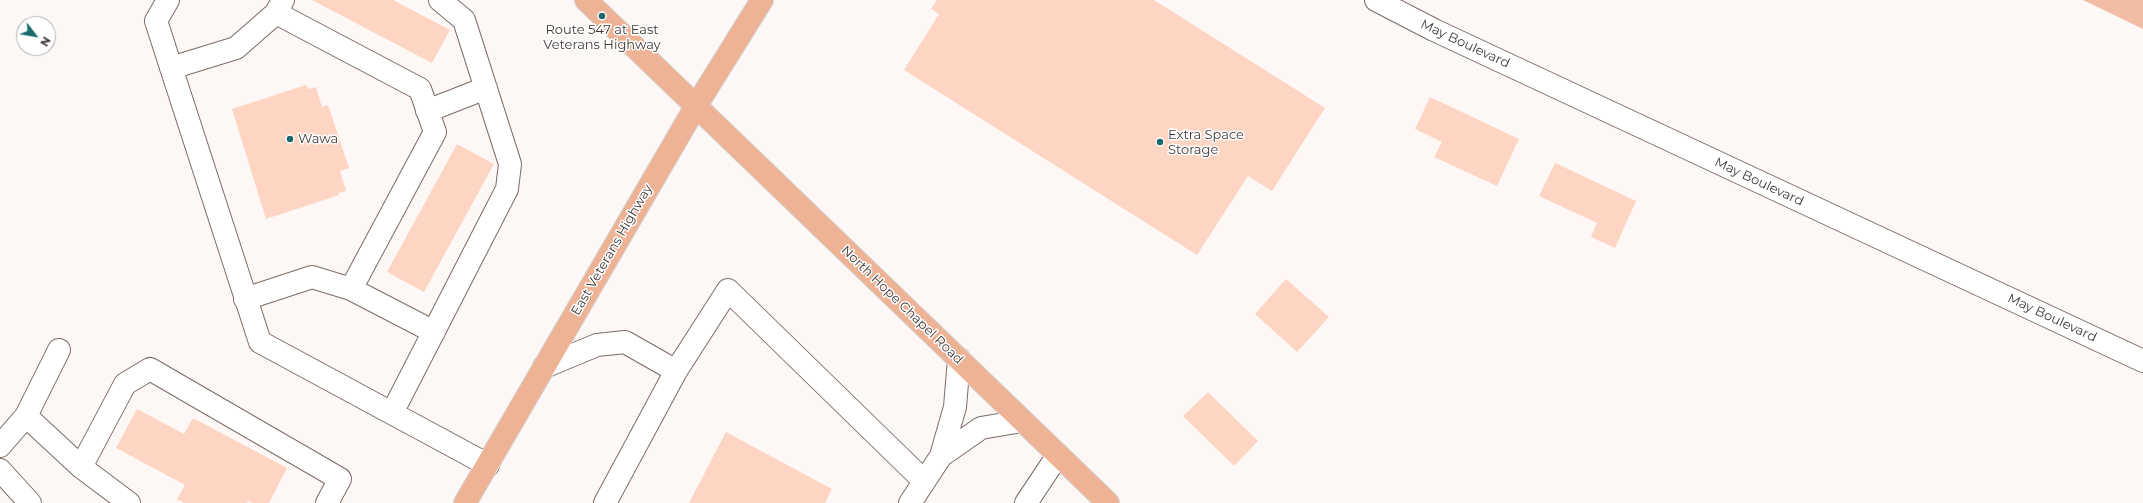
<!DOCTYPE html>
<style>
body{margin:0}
#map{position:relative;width:2143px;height:503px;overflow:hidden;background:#fdf8f5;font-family:Montserrat,sans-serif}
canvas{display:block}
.north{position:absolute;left:16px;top:16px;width:40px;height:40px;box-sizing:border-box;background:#fff;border:1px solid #b3b0af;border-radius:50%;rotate:121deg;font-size:11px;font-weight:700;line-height:16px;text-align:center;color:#403a37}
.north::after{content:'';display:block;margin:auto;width:14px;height:18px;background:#1c696b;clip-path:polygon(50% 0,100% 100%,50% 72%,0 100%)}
</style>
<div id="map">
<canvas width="2143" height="503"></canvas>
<div class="north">N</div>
</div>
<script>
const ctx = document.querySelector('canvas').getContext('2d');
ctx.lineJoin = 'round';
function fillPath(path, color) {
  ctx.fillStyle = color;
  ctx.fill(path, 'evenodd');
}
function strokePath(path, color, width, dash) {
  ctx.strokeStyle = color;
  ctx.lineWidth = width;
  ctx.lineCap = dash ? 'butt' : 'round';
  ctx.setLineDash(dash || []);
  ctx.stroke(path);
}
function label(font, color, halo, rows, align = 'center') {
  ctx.font = font + ' Montserrat,sans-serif';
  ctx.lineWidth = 3;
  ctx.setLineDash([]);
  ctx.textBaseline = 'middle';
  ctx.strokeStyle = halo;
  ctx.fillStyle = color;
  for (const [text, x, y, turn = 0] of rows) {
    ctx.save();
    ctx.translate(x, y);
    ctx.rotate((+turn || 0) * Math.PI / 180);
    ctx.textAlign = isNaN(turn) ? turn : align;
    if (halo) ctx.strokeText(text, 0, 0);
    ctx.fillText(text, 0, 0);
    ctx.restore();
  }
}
const green = new Path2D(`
 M 2083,0 L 2143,0 L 2143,29 Z`);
const building = new Path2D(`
 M 312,0 L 393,0 L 450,30 L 432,63 Z
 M 937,0 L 1154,0 L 1325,108 L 1272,191 L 1248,176 L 1197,255 L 904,70 L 939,14 L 931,9 Z
 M 306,85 L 309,89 L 316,87 L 322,107 L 328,105 L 349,168 L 340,171 L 346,191 L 338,193 L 339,195 L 266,219 L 232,109 Z
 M 1430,97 L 1519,139 L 1497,186 L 1434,157 L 1442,142 L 1415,129 Z
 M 457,144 L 494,164 L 424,292 L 387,272 Z
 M 1555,163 L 1636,201 L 1615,248 L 1591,237 L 1597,223 L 1539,196 Z
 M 1286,279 L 1329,317 L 1297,352 L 1255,314 Z
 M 1208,392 L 1258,441 L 1234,466 L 1183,416 Z
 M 137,409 L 184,434 L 193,418 L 287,468 L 269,503 L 253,503 L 248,501 L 247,503 L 185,503 L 177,499 L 185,485 L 116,448 Z
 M 726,432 L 832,489 L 825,503 L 689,503 Z`);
const minor = new Path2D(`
 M 168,0 L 156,21 L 260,342 L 488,465
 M 283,0 L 276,13 L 420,89 L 435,132 L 351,289 L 434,332
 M 1376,0 L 1434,30 L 2143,361
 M 171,68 L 236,48 L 276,13
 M 427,111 L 486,88
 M 245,299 L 312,277 L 351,289
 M 544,367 L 597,345 L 625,342 L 676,371
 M 392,413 L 507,189 L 510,164 L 464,20 L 440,0
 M 26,416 L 81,467 L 129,503
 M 0,446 L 26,416 L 59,350
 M 941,456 L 981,428 L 1022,421
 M 81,467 L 125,384 L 150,369 L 340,479 L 327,503
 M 0,470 L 30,503
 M 605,503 L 676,371 L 728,290 L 924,481
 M 910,503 L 941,456 L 955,407 L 959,359
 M 1026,503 L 1058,455`);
const major = new Path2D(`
 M 586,0 L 1108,503
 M 465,503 L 696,106 L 762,0`);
const markers = [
 [602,16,4,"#1c696b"],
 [290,139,4,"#1c696b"],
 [1160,142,4,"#1c696b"]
];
const poiNames = [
 ["Route 547 at East",602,30,"center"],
 ["Veterans Highway",602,45,"center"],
 ["Extra Space",1168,135],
 ["Storage",1168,150],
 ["Wawa",298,139]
];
const streetNames = [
 ["May Boulevard",1465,44,25],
 ["May Boulevard",1759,182,25],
 ["East Veterans Highway",612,250,-60],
 ["North Hope Chapel Road",902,305,44],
 ["May Boulevard",2052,318,25]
];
fillPath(green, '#f1bda4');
fillPath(building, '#fed5c2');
strokePath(minor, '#796d67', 24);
strokePath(major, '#d5d4d3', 24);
strokePath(minor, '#fff', 22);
strokePath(major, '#edb394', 22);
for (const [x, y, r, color] of markers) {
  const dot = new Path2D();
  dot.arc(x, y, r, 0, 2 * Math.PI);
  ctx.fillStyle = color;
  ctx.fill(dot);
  strokePath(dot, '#fff', 1.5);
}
label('13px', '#403a37', '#fff', poiNames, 'left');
label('13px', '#403a37', '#fff', streetNames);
</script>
